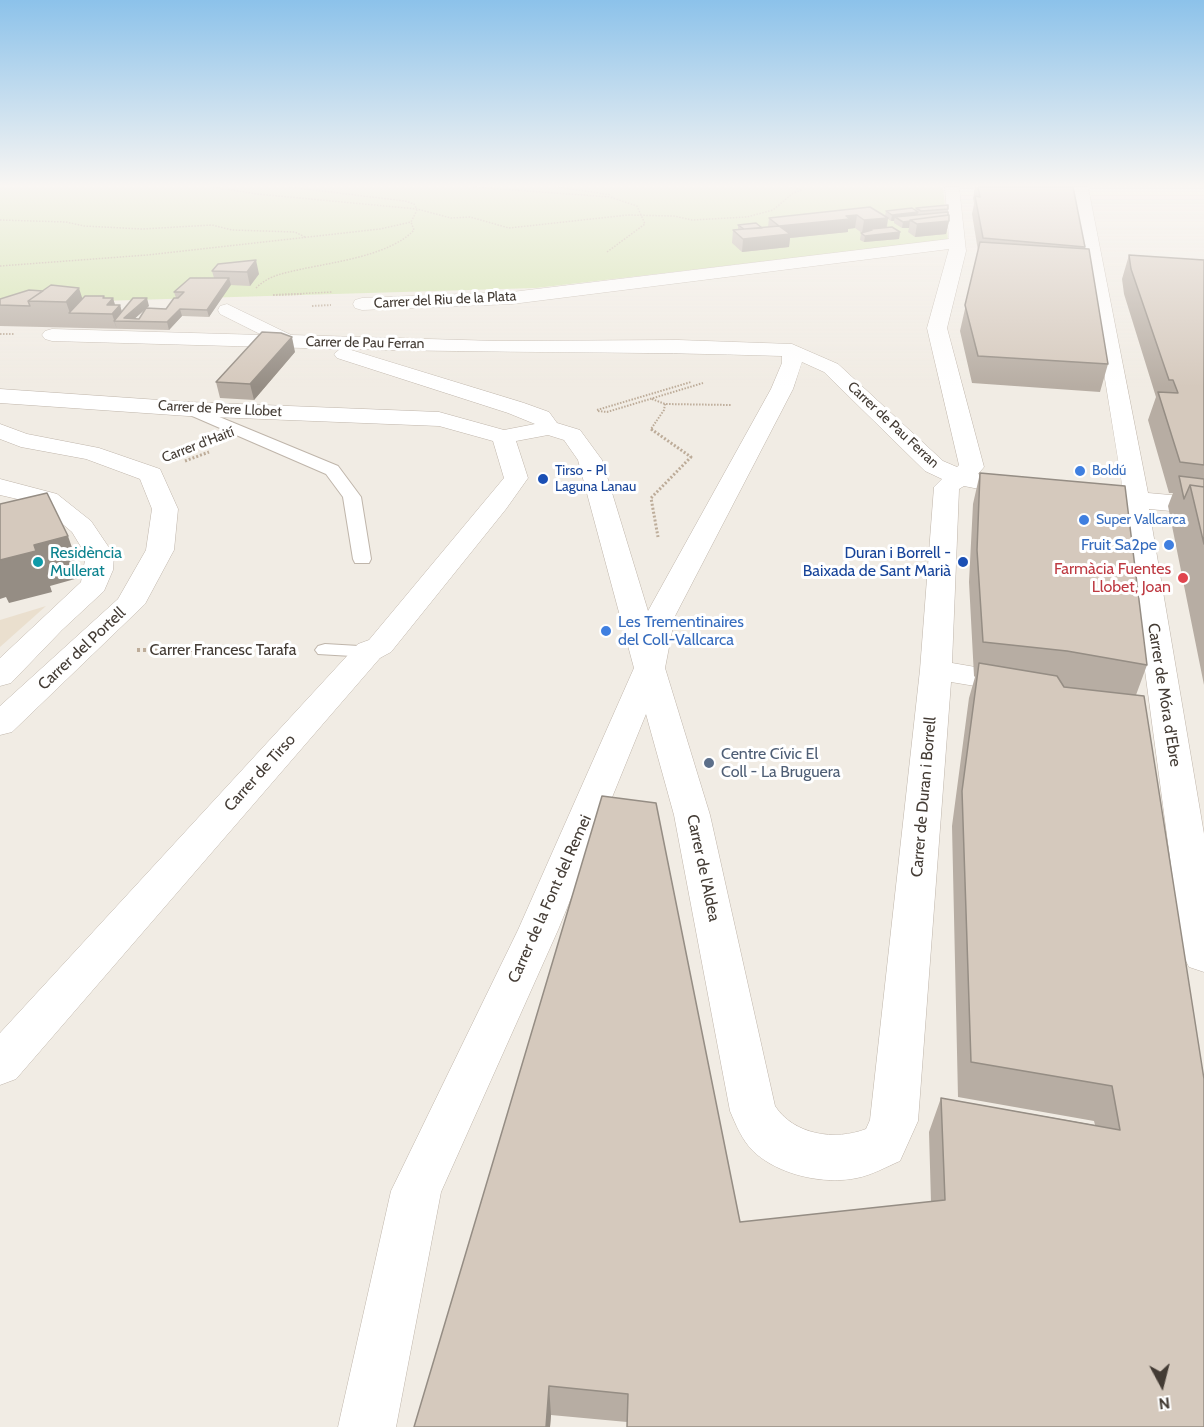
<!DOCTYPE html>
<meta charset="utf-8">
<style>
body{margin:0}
#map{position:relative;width:1204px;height:1427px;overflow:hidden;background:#f1ece4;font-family:Cabin,sans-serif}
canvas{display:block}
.north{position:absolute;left:1132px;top:1355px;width:60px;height:60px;-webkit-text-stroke:4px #fff;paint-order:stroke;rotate:173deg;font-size:16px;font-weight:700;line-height:24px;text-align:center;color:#433b34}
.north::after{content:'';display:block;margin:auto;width:21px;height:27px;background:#433b34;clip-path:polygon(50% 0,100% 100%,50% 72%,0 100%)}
</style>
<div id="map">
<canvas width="1204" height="1427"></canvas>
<div class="north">N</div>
</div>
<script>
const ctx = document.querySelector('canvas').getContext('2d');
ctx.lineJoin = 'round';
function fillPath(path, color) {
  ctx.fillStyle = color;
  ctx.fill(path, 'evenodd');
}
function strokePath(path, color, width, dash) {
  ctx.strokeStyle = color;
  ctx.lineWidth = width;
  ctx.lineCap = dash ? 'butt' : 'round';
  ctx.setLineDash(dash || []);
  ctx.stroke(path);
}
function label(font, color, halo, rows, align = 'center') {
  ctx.font = font + ' Cabin,sans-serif';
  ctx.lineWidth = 6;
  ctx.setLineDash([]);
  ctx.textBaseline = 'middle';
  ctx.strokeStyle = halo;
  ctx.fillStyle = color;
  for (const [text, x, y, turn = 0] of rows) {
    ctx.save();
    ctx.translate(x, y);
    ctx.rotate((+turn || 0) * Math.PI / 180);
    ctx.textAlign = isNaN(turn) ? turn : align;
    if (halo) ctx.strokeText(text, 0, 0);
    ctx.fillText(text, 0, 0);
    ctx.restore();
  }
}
const education = new Path2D(`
 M 46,606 L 0,647 L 0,620 Z`);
const green = new Path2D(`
 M 0,187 L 943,187 L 948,240 L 536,288 L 0,304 Z`);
const pathFar3 = new Path2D(`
 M 213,187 L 257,194 L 417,209 L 451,218 L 470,217 L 509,228 L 628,215 L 674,216 L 692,220 L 747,217 L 773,210 L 793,193 L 802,190 L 790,187
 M 289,187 L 405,201 L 414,204 L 417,209
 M 473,187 L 610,197
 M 558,187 L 611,195
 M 0,220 L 66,222 L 84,226 L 142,229 L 212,225 L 232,230 L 295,232 L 305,237
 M 607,252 L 645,224 L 637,206 L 610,197
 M 0,266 L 147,255 L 380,229 L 411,222 L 417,210
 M 256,288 C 269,275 285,273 302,269 C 335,262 391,255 414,230 L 411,222
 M 273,295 L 332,292`);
const pathFar2 = new Path2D(`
 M 273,295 L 302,294
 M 312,306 L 331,305
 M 0,334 L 15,334
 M 652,399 L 665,404 L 731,405
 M 597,410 L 691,382
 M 598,411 L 607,412 L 703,383
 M 653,430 L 651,429 L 664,410 L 665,404`);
const pathFar1 = new Path2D(`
 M 651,429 L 691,457 L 651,498 L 658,537
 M 185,461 L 209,452`);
const path = new Path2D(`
 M 137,650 L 288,650`);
const lane = new Path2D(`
 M 188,404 L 338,466 L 361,497 L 371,559 L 369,563 L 355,563 L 353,559 L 343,497 L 326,474 L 183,412 L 180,409 L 183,406 Z
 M 325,644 L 376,647 L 380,651 L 376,655 L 369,657 L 318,654 L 315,650 L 318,646 Z`);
const street = new Path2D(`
 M 945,187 L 959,187 L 966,251 L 947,328 L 984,467 L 978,474 L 988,477 L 991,482 L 988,487 L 979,489 L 964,486 L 959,489 L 952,663 L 1028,676 L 1033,683 L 1028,690 L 1017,693 L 951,682 L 918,1121 L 900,1161 C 886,1167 872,1175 857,1178 C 824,1185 778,1175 753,1151 C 742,1140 736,1125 730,1111 L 674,815 L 646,714 L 558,930 L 441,1192 L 396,1427 L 338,1427 L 391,1191 L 518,930 L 634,668 L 578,460 L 564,440 L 548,435 L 516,441 L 528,478 L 506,509 L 391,652 L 380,658 L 16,1079 L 0,1085 L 0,1033 L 358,644 L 369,640 L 504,478 L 493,441 L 439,426 L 188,416 L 0,403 L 0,389 L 188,402 L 439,412 L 504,430 L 535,424 L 508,413 L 337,358 L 334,354 L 340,349 L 52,341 L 45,339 L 42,335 L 45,331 L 52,329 L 262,335 L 220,314 L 218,310 L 220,306 L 227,304 L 291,335 L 497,341 L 678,340 L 792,344 L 838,364 L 943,461 L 957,467 L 959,465 L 927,328 L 949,249 L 512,304 L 362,310 L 355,308 L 353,304 L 355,300 L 362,298 L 512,292 L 949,239 ZM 348,349 C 493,353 637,351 782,356 L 782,363 L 771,389 L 648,611 L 602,460 L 580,430 L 557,423 L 549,412 L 524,403 ZM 802,362 L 824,372 L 925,471 L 942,479 L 934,487 L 920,670 L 870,1120 L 866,1129 C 835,1141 794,1135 775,1106 L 710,815 L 665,668 L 675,616 L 793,389 Z
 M 1074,187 L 1088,187 L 1148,493 L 1204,498 L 1204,514 L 1149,509 L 1204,834 L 1204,972 L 1189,967 L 1183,955 L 1123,506 L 1071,500 L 1067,495 L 1071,490 L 1080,487 L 1123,491 Z
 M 0,424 L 27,434 L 99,448 L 160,469 L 178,509 L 174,550 L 145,604 L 12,732 L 0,735 L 0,706 L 118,599 L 146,550 L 152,509 L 140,479 L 86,459 L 21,447 L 0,439 Z
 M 0,479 L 57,494 L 91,521 L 114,555 L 113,570 L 104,591 L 62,630 L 11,683 L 0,686 L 0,658 L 81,582 L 86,555 L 72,532 L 39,504 L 0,495 Z`);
const wall = new Path2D(`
 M 975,187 L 1073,187 L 1085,247 L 1085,249 L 1108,364 L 1100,392 L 972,383 L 960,331 L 978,251 L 972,214 L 974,204 L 973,198 Z
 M 870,207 L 885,216 L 886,211 L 915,210 L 916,208 L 948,209 L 949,221 L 946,234 L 915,237 L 908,232 L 909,228 L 902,228 L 894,223 L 894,221 L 891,221 L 888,219 L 887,228 L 900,232 L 899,239 L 864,242 L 860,240 L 861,233 L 862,233 L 855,228 L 848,229 L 848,232 L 790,238 L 789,247 L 742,252 L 732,243 L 733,230 L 738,230 L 738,225 L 762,228 L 768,227 L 769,218 Z
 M 1129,255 L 1204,260 L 1204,685 L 1168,506 L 1173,493 L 1169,493 L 1148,420 L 1156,397 L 1124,294 L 1122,279 Z
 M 218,264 L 259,274 L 250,286 L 230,285 L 209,317 L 182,316 L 169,330 L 0,326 L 0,299 L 83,299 L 104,296 L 105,298 L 113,298 L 115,305 L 120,305 L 122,312 L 149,306 L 146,308 L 166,309 L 176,298 L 174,292 L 214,278 L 212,271 ZM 146,308 L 139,319 L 134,319 Z
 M 295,352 L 254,400 L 220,398 L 216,382 Z
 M 980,473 L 1147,665 L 1136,695 L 1204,1427 L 627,1427 L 627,1422 L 551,1415 L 550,1427 L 414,1427 L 740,1222 L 931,1202 L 929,1132 L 941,1098 L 1095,1125 L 1094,1121 L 958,1097 L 952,826 L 969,698 L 975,677 L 974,676 L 969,582 L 973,504 Z`);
const shadedWall = new Path2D(`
 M 918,212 L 917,218 L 895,217 L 894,221 L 891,221 L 892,215 Z
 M 857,215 L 855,228 L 848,229 L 848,232 L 790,238 L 789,247 L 742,252 L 743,239 L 779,226 Z
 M 888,218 L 886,230 L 872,230 L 871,229 L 871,232 L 862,233 L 864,220 Z
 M 910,221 L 909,228 L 902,228 L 903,222 Z
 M 949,221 L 946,234 L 915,237 L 917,224 Z
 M 900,232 L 899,239 L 864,242 L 865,236 Z
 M 256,260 L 259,274 L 250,286 L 247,272 Z
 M 229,278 L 231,285 L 209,317 L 207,310 Z
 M 79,288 L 87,313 L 70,313 L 66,302 Z
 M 113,298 L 116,309 L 120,305 L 124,320 L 114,321 L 117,329 L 112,314 L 107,305 Z
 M 147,298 L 149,306 L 131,322 L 124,318 Z
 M 180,309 L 182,316 L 169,330 L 167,322 Z
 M 292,337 L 295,352 L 254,400 L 250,384 Z
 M 68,536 L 82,577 L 50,586 L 52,592 L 9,603 L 6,597 L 0,599 L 0,560 L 34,545 Z
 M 549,1386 L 551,1415 L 550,1427 L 546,1427 Z`);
const building = new Path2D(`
 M 978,187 L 1073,187 L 1085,247 L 983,238 L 975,196 L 980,197 Z
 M 948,205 L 948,209 L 921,211 L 916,208 Z
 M 870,207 L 888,218 L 864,220 L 857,215 L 846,216 L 850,219 L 779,226 L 790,234 L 743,239 L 733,230 L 779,226 L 769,218 Z
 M 912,208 L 918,212 L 892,215 L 886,211 Z
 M 948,212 L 948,215 L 910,220 L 910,221 L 903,222 L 895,217 Z
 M 949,215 L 949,221 L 917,224 L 910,220 Z
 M 756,223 L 762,228 L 744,229 L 738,225 Z
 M 892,227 L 900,232 L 865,236 L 861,233 L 872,230 L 871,229 Z
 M 980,242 L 1089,249 L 1108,364 L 978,356 L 965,305 Z
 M 1129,255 L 1204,260 L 1204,465 L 1180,462 L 1158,392 L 1178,393 L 1173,380 L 1169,380 L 1131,269 Z
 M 256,260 L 247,272 L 212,271 L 218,264 Z
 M 190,278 L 229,278 L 207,310 L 180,309 L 167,322 L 114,321 L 133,298 L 147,298 L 124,318 L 139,319 L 146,308 L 166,309 L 174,298 L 178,298 L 184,292 L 174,292 Z
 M 51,285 L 79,288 L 66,302 L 28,301 Z
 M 29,290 L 43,291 L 28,301 L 30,306 L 0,305 L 0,299 Z
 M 85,296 L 104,296 L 103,298 L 113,298 L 107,305 L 120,305 L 112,314 L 69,313 Z
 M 262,332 L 281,333 L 292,337 L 250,384 L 216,382 Z
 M 980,473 L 1125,486 L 1147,665 L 1067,651 L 983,642 L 977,550 Z
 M 1179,476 L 1204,479 L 1204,487 L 1190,485 L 1184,499 Z
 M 1190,485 L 1204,487 L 1204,544 Z
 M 47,493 L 68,536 L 34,545 L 36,551 L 0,560 L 0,504 Z
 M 979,663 L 1057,676 L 1064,687 L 1144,696 L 1204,1079 L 1204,1427 L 627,1427 L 628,1394 L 549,1386 L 546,1427 L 414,1427 L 602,796 L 656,803 L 740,1222 L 945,1200 L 941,1098 L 1120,1130 L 1112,1086 L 971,1062 L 962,791 Z`);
const markers = [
 [1080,471,6,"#3f7fe0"],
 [543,479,6,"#1a4fb4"],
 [1084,520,6,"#3f7fe0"],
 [1169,545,6,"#3f7fe0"],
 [38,562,6,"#0f9aa8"],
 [963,562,6,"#1a4fb4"],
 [1183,578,6,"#e0444e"],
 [606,631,6,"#3f7fe0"],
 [709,763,6,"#5c6f8a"]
];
const farStreetnames = [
 ["Carrer del Riu de la Plata",445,300,-3],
 ["Carrer de Pau Ferran",365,343,1],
 ["Carrer de Pere Llobet",220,409,3],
 ["Carrer de Pau Ferran",893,425,43],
 ["Carrer d'Haití",198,445,-21]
];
const farTransitnames = [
 ["Tirso - Pl",555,471],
 ["Laguna Lanau",555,487]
];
const farShopnames = [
 ["Boldú",1092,471],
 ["Super Vallcarca",1096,520]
];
const shopNames = [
 ["Fruit Sa2pe",1157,545],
 ["Les Trementinaires",618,622,"left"],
 ["del Coll-Vallcarca",618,640,"left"]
];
const cultureNames = [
 ["Residència",50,553],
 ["Mullerat",50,571]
];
const transitNames = [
 ["Duran i Borrell -",951,553],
 ["Baixada de Sant Marià",951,571]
];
const healthNames = [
 ["Farmàcia Fuentes",1171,569],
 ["Llobet, Joan",1171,587]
];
const streetNames = [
 ["Carrer del Portell",82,649,-43],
 ["Carrer Francesc Tarafa",223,650],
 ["Carrer de Móra d'Ebre",1164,695,81],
 ["Carrer de Tirso",260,773,-48],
 ["Carrer de Duran i Borrell",924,797,-85],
 ["Carrer de l'Aldea",703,868,78],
 ["Carrer de la Font del Remei",550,899,-66]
];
const serviceNames = [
 ["Centre Cívic El",721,754],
 ["Coll - La Bruguera",721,772]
];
fillPath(education, '#eadfce');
fillPath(green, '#d3e4ae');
strokePath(lane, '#bfb5aa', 2);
strokePath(street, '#bfb5aa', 1);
strokePath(pathFar3, '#bdac99', 1.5, [1.5, 1.5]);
strokePath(pathFar2, '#bdac99', 2, [1.5, 1.5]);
strokePath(pathFar1, '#bdac99', 3, [2, 2]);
strokePath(path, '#bdac99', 4, [3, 3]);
fillPath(lane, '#fff');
fillPath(street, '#fff');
fillPath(wall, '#b7ada3');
fillPath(shadedWall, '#958d84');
fillPath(building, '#d5c9bd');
strokePath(building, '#958d84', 1.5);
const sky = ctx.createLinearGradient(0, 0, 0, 387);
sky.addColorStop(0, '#8cc2ea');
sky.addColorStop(0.48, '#f9f6f3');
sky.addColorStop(1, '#f9f6f300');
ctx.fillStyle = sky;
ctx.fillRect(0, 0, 1204, 387);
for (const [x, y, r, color] of markers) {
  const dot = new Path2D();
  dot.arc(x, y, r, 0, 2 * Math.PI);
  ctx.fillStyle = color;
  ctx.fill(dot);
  strokePath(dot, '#fff', 2);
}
label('14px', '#433b34', '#fff', farStreetnames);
label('14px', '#164399', '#fff', farTransitnames, 'left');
label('14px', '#366cbe', '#fff', farShopnames, 'left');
label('16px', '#366cbe', '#fff', shopNames, 'right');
label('16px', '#0d838f', '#fff', cultureNames, 'left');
label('16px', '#164399', '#fff', transitNames, 'right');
label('16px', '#be3a42', '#fff', healthNames, 'right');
label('16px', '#433b34', '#fff', streetNames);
label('16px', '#4e5e75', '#fff', serviceNames, 'left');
</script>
